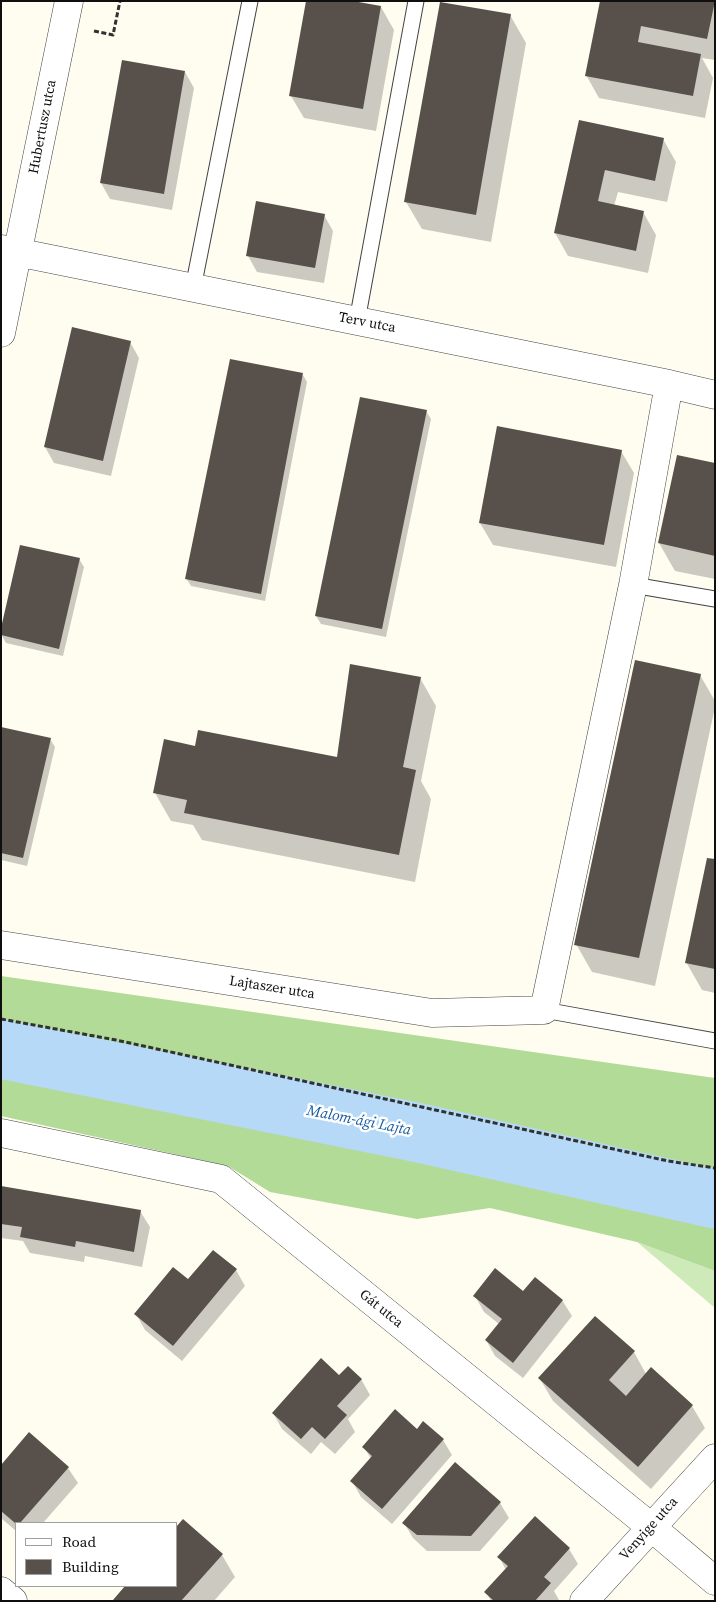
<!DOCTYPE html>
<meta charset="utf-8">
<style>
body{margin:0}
#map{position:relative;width:716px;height:1602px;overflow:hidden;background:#fffdf0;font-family:"Source Serif 4",serif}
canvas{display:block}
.frame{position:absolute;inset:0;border:2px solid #0f0f0f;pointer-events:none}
.legend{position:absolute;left:15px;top:1522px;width:162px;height:65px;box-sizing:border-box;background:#fff;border:1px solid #9f9f9f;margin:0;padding:6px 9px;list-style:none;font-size:15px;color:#0f0f0f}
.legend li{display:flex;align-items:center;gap:10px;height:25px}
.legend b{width:25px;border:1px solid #9f9f9f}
</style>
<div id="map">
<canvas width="716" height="1602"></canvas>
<div class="frame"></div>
<ul class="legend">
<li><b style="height:6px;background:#fff"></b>Road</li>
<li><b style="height:14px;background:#58514b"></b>Building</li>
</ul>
</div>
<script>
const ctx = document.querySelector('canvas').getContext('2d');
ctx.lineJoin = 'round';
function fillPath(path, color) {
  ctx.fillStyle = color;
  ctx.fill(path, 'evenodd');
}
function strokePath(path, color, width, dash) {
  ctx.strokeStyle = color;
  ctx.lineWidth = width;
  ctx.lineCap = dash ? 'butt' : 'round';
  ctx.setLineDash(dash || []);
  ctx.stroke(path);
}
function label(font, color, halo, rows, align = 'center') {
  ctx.font = font + ' "Source Serif 4",serif';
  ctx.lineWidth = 5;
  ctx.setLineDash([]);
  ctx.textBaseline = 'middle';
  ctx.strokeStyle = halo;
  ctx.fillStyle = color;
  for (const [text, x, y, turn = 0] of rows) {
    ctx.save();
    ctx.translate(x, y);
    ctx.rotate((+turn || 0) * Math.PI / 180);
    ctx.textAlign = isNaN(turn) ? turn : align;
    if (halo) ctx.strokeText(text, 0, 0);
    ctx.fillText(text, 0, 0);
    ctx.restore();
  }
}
const green = new Path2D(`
 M 637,1242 L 715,1271 L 715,1308 Z`);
const forest = new Path2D(`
 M 1,976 L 715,1078 L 715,1271 L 637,1242 L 490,1208 L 417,1219 L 270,1192 L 228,1166 L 1,1116 Z`);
const shadow = new Path2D(`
 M 601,1 L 715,1 L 715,60 L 702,58 L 713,78 L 705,118 L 599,98 L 586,75 Z
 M 381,7 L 394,30 L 376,131 L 304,118 L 291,96 Z
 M 510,15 L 526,43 L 491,242 L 422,229 L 406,202 Z
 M 185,72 L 194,88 L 172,210 L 110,199 L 101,183 Z
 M 580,121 L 663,139 L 676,162 L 667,202 L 618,192 L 614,206 L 643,212 L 656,235 L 648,273 L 568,256 L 555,233 Z
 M 324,215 L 333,231 L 324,283 L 257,272 L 248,256 Z
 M 130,342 L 139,358 L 111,476 L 54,463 L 45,447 Z
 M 303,375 L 307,382 L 265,601 L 191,586 L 186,578 Z
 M 426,411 L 431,419 L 386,637 L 321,624 L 316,616 Z
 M 621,451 L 634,473 L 616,567 L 493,545 L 480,523 Z
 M 715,464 L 715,579 L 675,571 L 659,543 Z
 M 79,559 L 84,567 L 63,656 L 6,643 L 1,634 Z
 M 700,675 L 715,701 L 715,707 L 655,986 L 592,972 L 576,944 Z
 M 420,678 L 436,706 L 421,781 L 431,799 L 415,882 L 202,840 L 193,825 L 171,821 L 155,793 L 338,759 Z
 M 1,728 L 50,739 L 55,747 L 27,866 L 1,860 Z
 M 715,861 L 715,993 L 702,990 L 686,962 Z
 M 1,1188 L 140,1211 L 150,1227 L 142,1267 L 85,1256 L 84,1262 L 30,1253 L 23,1241 L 1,1238 Z
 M 236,1270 L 245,1286 L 182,1361 L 145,1330 L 136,1314 L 188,1281 Z
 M 524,1293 L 562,1300 L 572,1316 L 523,1378 L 495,1356 L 486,1340 L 499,1324 L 484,1312 L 475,1296 Z
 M 634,1352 L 646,1374 L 651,1369 L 692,1406 L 705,1428 L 651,1489 L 553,1401 L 540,1379 Z
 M 339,1377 L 361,1379 L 370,1395 L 348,1419 L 355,1432 L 335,1454 L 321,1442 L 311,1454 L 282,1429 L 273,1413 Z
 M 417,1431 L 443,1440 L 452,1455 L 392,1524 L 361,1497 L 352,1481 L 371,1459 L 364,1447 Z
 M 1,1467 L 68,1468 L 78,1483 L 43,1523 L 16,1523 L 16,1531 L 1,1518 Z
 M 500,1503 L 509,1518 L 480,1551 L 427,1551 L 413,1538 L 404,1523 Z
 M 569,1549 L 578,1564 L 554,1591 L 559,1600 L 558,1601 L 491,1601 L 486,1592 L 506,1570 L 499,1557 Z
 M 222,1555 L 235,1577 L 214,1601 L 114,1600 L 127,1586 L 176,1586 Z`);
const river = new Path2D(`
 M 1,1049 L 415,1132 L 715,1199`);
const building = new Path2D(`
 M 306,1 L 353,1 L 381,6 L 363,109 L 289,96 Z
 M 600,1 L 715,1 L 707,39 L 641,26 L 638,42 L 701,54 L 693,96 L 585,76 Z
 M 440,2 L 511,14 L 476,215 L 404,202 Z
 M 122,60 L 185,71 L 164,194 L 100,183 Z
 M 579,120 L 664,138 L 655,181 L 605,170 L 598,201 L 644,211 L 636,251 L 554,233 Z
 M 256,201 L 325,214 L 315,268 L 246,256 Z
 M 72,327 L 131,341 L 103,461 L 44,447 Z
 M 230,359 L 303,373 L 261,594 L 185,579 Z
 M 360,397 L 427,410 L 382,629 L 315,616 Z
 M 497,426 L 622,450 L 604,545 L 479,523 Z
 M 677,455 L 715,463 L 715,556 L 658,543 Z
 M 20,545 L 80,558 L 59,649 L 1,635 L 1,628 Z
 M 635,660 L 701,674 L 639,958 L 574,945 Z
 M 350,664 L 421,677 L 403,767 L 416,770 L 399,855 L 184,813 L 187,800 L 153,793 L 164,739 L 195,746 L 198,730 L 337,757 Z
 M 1,727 L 51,738 L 23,858 L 1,853 Z
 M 707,858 L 715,859 L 715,969 L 685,963 Z
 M 1,1186 L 141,1210 L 134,1252 L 76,1241 L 75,1247 L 20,1237 L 22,1227 L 1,1224 Z
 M 213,1250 L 237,1269 L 173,1346 L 134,1314 L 173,1267 L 188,1279 Z
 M 495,1268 L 523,1291 L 535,1277 L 563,1300 L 513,1363 L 485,1340 L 502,1319 L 473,1296 Z
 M 595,1316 L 635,1351 L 609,1380 L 626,1396 L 651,1367 L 693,1405 L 638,1467 L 538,1378 Z
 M 321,1358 L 339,1375 L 348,1366 L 362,1379 L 337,1406 L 347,1415 L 325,1439 L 312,1427 L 301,1439 L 272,1413 Z
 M 395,1409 L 417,1429 L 423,1421 L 444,1439 L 382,1509 L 350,1481 L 372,1456 L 362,1447 Z
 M 29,1432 L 69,1467 L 20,1523 L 15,1523 L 1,1511 L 1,1465 Z
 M 455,1462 L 501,1502 L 471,1536 L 417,1535 L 402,1523 Z
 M 535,1516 L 570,1548 L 544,1577 L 551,1583 L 535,1601 L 494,1601 L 484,1592 L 508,1566 L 497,1557 Z
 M 183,1519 L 223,1554 L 181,1601 L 114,1601 L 113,1600 L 125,1586 L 176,1586 L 176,1527 Z`);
const path = new Path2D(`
 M 94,31 L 113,35 L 120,1
 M 1,1019 L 116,1040 L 668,1161 L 715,1168`);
const service = new Path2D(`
 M 193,288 L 250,1
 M 357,321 L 416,1
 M 633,585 L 715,599
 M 544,1010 L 715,1041`);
const minor = new Path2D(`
 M 1,249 L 669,384 L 715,395
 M 1,333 L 69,1
 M 1,945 L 432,1013 L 544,1010 L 633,585 L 669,384
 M 1,1133 L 221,1179 L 651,1527 L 715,1581
 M 1,1591 L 13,1601
 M 584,1601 L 715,1458`);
const streetNames = [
 ["Hubertusz utca",43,127,-79],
 ["Terv utca",367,323,11],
 ["Lajtaszer utca",272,988,9],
 ["Gát utca",381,1309,39],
 ["Venyige utca",649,1529,-48]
];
const waterNames = [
 ["Malom-ági Lajta",359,1121,11]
];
fillPath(green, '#cfeab9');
fillPath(forest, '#b2db98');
fillPath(shadow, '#0003');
strokePath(river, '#b5d9f7', 59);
fillPath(building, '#58514b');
strokePath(service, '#424242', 17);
strokePath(minor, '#424242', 29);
strokePath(path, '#313131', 3, [5, 2.5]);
strokePath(service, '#fff', 15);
strokePath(minor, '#fff', 28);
label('14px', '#0f0f0f', '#fff', streetNames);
label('italic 15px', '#165ba2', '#fff', waterNames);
</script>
